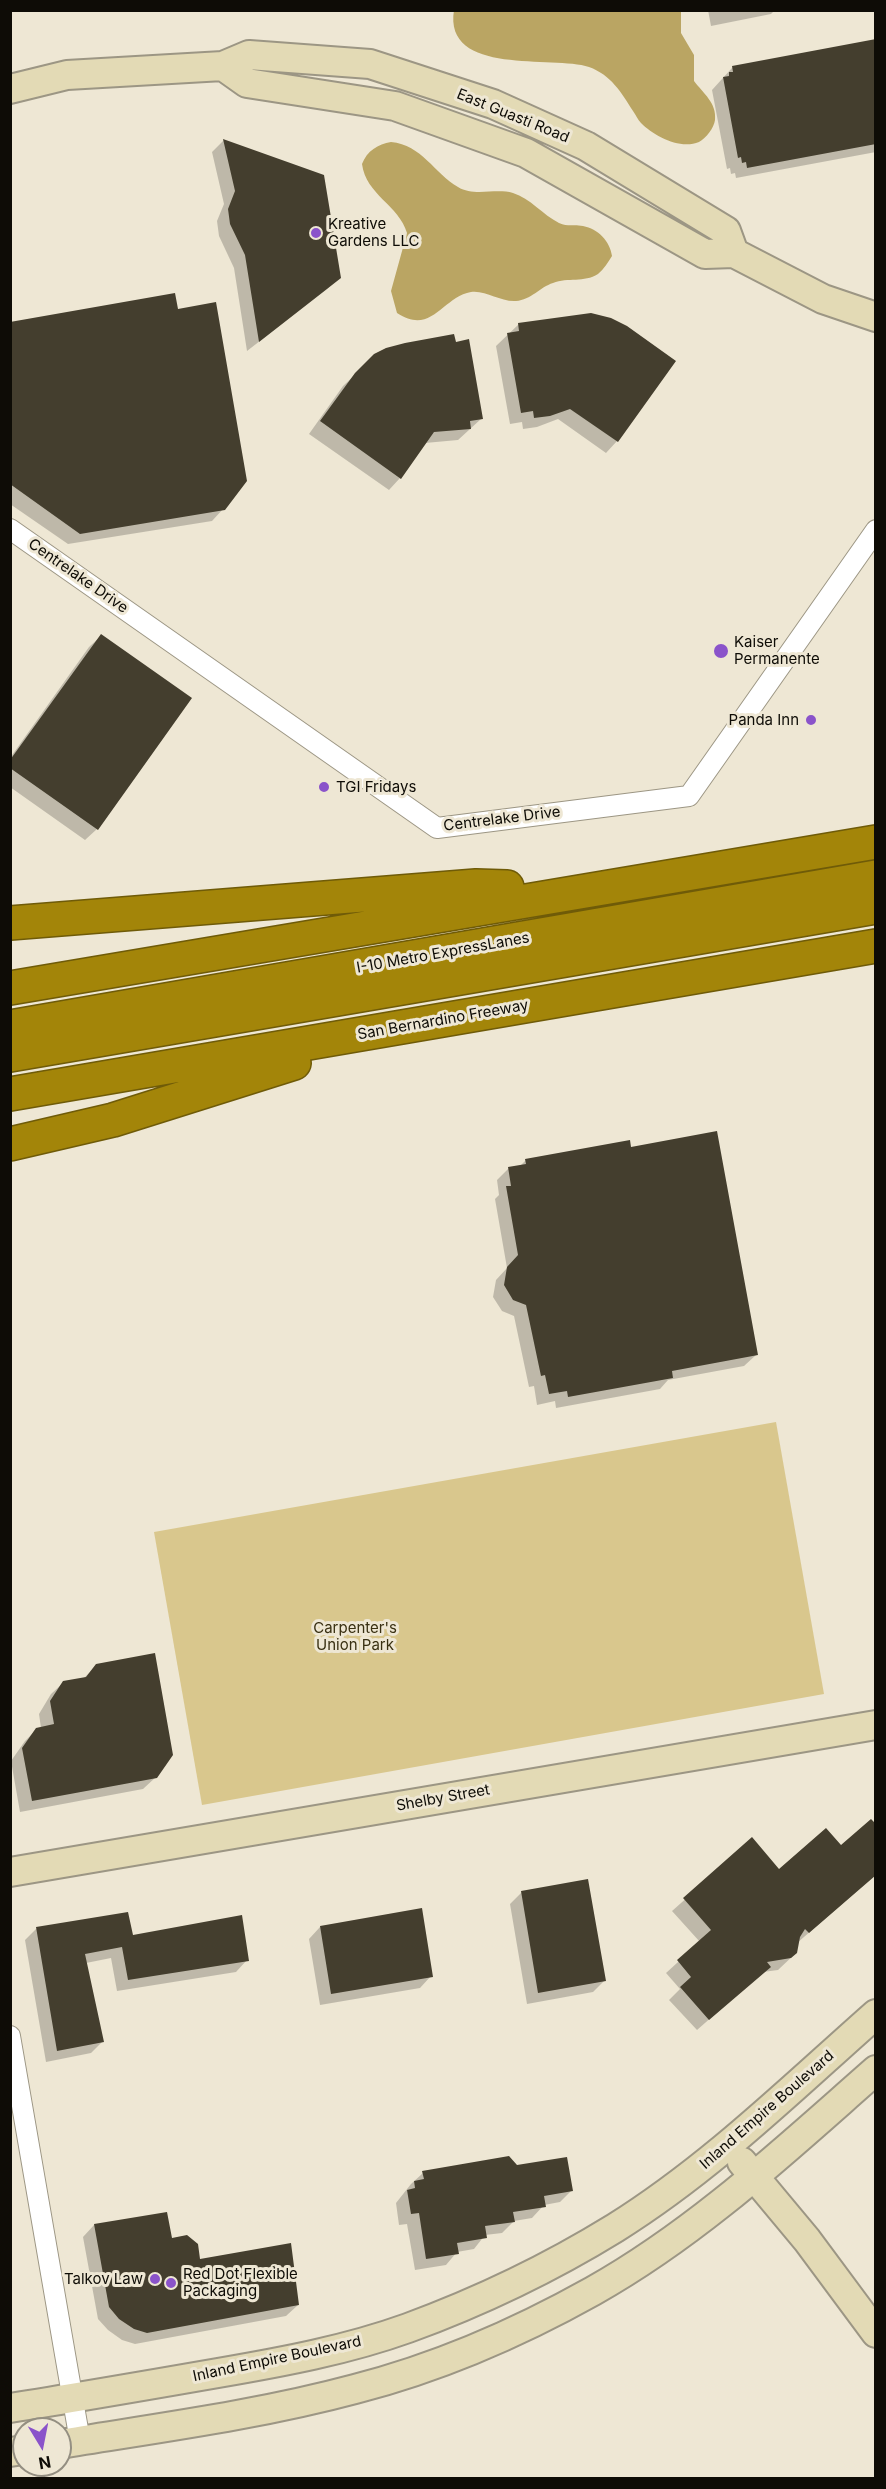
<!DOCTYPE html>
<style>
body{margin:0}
#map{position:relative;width:886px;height:2489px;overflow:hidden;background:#eee7d4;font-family:Inter,sans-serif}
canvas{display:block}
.frame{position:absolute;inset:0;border:12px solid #0e0c06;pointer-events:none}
.north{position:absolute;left:12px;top:2417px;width:60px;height:60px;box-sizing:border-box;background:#eee7d4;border:2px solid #948f82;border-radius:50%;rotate:170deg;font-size:16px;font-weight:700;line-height:24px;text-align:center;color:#0e0c06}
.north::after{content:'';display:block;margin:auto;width:21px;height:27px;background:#8a53ca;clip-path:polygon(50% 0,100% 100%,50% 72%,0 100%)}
</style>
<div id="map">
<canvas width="886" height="2489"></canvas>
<div class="frame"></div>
<div class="north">N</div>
</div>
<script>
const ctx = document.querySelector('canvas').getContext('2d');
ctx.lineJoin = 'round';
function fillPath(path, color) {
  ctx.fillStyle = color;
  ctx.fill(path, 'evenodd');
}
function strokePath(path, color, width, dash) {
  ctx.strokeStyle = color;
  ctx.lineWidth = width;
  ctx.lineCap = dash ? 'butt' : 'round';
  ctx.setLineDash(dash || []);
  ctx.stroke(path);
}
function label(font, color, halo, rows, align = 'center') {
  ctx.font = font + ' Inter,sans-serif';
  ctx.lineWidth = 6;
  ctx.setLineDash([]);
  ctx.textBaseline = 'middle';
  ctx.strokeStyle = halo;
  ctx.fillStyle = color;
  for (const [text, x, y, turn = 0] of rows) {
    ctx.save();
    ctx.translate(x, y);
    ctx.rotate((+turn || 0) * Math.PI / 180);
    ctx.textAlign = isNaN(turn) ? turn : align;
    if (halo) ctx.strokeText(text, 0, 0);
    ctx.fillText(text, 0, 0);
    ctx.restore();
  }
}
const green = new Path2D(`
 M 776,1422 L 824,1694 L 202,1805 L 154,1532 Z`);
const water = new Path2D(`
 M 454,10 L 681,11 L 681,33 L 694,55 L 694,81 C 703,93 717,103 715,120 C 714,128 706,138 699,142 C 680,150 654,136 641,123 C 638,120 636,115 633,111 C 621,92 611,75 589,67 C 554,55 443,77 454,10 Z
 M 391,142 C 422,145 434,173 458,187 C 474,197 495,188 513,193 C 530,198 543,215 559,223 C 568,227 574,224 583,226 C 598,229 610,241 612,256 C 608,262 604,269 598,274 C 584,283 568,277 553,283 C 540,287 531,300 516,301 C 500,302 486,290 471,292 C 442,297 432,336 397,313 L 391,291 L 407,233 C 399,205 366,195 362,164 C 367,151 378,144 391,142 Z`);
const shadow = new Path2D(`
 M 708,10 L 775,10 L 771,14 L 711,26 Z
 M 876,41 L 876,152 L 736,178 L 735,173 L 731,174 L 730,168 L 727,169 L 712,90 L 732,68 Z
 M 224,140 L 339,278 L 327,289 L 247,351 L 234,268 L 219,236 L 217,221 L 224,204 L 212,152 Z
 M 10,323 L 224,508 L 212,521 L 68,544 L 10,504 Z
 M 519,324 L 674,361 L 617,441 L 606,453 L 558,419 L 537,427 L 523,429 L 522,422 L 510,424 L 496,346 Z
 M 375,356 L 481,419 L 458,440 L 425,443 L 400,478 L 389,490 L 309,434 L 343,386 Z
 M 101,636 L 97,829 L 85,840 L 10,787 L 10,758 L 89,647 Z
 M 630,1149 L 756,1355 L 744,1366 L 668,1380 L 660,1389 L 556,1408 L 555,1401 L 537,1405 L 534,1386 L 529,1387 L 514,1316 L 502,1311 L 493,1297 L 496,1280 L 507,1268 L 495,1199 L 499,1195 L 497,1180 L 508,1169 L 519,1167 L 526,1160 Z
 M 97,1665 L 156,1777 L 143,1789 L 20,1812 L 11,1761 L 25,1741 L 37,1729 L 41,1728 L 39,1714 L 51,1694 L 64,1682 L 84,1678 Z
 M 752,1840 L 779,1871 L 841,1847 L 876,1875 L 797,1943 L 796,1953 L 778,1970 L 763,1972 L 697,2030 L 669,2000 L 680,1989 L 666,1973 L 700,1942 L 672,1911 Z
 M 522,1892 L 604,1981 L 593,1992 L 527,2004 L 510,1904 Z
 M 127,1914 L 132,1936 L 247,1960 L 236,1972 L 117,1991 L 111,1958 L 86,1963 L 102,2042 L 91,2053 L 46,2062 L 25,1940 L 36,1929 Z
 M 320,1927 L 431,1976 L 420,1988 L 320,2005 L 309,1939 Z
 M 516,2167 L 571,2191 L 560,2202 L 544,2205 L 532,2218 L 514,2221 L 502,2233 L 485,2235 L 474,2249 L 457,2252 L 446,2265 L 415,2270 L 407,2224 L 399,2225 L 396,2203 L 411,2184 L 423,2173 Z
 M 94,2225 L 171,2239 L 198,2261 L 298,2305 L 286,2316 L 135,2344 L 122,2340 L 108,2330 L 98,2319 L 83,2237 Z`);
const building = new Path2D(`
 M 876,39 L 876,144 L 747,168 L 746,162 L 742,163 L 741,157 L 738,158 L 723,77 L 729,76 L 729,72 L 733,72 L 732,66 Z
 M 223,139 L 324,175 L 341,278 L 259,342 L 245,255 L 230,224 L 228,209 L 235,191 Z
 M 175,293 L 178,309 L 216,302 L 247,481 L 225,510 L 80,534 L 10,484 L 10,322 Z
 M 591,313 L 611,318 L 627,326 L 676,361 L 618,442 L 570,409 L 550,416 L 534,418 L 533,411 L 521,413 L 507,333 L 519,331 L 518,323 Z
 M 454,334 L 456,342 L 469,339 L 483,419 L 470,421 L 471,429 L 434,432 L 401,479 L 320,421 L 355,373 L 374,354 L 386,348 L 405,343 Z
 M 101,634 L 192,698 L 98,830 L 10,768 L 10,760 Z
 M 717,1131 L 758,1355 L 672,1371 L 673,1378 L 568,1397 L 567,1391 L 549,1394 L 545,1375 L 541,1376 L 526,1305 L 513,1300 L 504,1285 L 507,1267 L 518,1255 L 506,1186 L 511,1186 L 508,1167 L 526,1164 L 525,1159 L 630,1140 L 631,1147 Z
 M 155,1653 L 173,1755 L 157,1778 L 32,1801 L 22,1748 L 36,1728 L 54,1724 L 50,1701 L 63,1681 L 86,1677 L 96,1664 Z
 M 871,1819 L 876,1824 L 876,1875 L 809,1933 L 805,1929 L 800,1937 L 797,1953 L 791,1958 L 767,1962 L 771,1967 L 709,2020 L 680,1987 L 691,1977 L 677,1960 L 711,1930 L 683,1898 L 752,1837 L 779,1869 L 826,1828 L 841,1845 Z
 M 588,1879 L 606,1981 L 538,1993 L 521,1891 Z
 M 422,1908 L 433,1977 L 331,1994 L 320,1926 Z
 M 128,1912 L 133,1935 L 242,1915 L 249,1961 L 128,1980 L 122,1947 L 85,1954 L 104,2042 L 57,2051 L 36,1927 Z
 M 509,2156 L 517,2165 L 567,2157 L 573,2191 L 544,2196 L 546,2207 L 513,2212 L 515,2222 L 485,2226 L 487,2238 L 457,2243 L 459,2254 L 426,2259 L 419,2213 L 411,2214 L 407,2190 L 415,2188 L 414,2181 L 424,2179 L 422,2171 Z
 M 167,2212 L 172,2238 L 187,2235 L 198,2244 L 200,2259 L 291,2243 L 299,2305 L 147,2333 L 134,2329 L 119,2319 L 109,2307 L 94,2224 Z`);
const street = new Path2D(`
 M 10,529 L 437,828 L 689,796 L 876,530
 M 10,2036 L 80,2441`);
const secondary = new Path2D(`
 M 223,66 L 247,83 L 395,106 L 526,153 L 705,254 L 734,253 L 823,299 L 876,317
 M 10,89 L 67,75 L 223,66 L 249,55 L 370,64 L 493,104 L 586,146 L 726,231 L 734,253
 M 10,1872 L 876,1725
 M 742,2162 L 807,2240 L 876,2333
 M 10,2408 C 80,2397 149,2385 218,2373 C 282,2362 347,2350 408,2328 C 479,2302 550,2268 615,2228 C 711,2168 791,2089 876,2014
 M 60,2444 C 158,2428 258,2415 355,2389 C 437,2368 518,2333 593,2291 C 698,2232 786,2149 876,2070
 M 10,2452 L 24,2450`);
const highway = new Path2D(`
 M 10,923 L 476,886 L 507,887
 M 10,988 L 876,842
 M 10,1027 L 876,877
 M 10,1055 L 876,907
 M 10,1094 L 876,946
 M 10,1144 L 113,1120 L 294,1063`);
const markers = [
 [316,233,6,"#8a53ca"],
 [721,651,8,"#8a53ca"],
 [811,720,6,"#8a53ca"],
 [324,787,6,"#8a53ca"],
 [155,2279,6,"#8a53ca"],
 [171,2283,6,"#8a53ca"]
];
const streetNames = [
 ["East Guasti Road",513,116,22],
 ["Centrelake Drive",78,576,35],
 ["Centrelake Drive",502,819,-7],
 ["I-10 Metro ExpressLanes",443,953,-10],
 ["San Bernardino Freeway",443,1020,-10],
 ["Shelby Street",443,1798,-10],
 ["Inland Empire Boulevard",767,2110,-41],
 ["Inland Empire Boulevard",277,2359,-12]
];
const poiNames = [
 ["Kreative",328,224],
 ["Gardens LLC",328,241],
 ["Kaiser",734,642],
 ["Permanente",734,659],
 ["Panda Inn",799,720,"right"],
 ["TGI Fridays",336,787],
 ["Red Dot Flexible",183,2274],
 ["Packaging",183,2291],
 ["Talkov Law",143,2279,"right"]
];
const parkNames = [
 ["Carpenter's",355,1628],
 ["Union Park",355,1645]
];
fillPath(green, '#d9c78d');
fillPath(water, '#baa563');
fillPath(shadow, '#0003');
fillPath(building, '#443e2e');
strokePath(street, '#9c9684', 22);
strokePath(secondary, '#9c9684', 32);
strokePath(highway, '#6f5b08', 36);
strokePath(street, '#fff', 20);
strokePath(secondary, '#e3dab5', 28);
strokePath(highway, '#a38509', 33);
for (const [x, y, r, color] of markers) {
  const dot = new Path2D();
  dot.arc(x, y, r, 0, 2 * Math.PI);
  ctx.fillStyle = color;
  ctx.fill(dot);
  strokePath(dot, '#eee7d4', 2);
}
label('15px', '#0e0c06', '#eee7d4', streetNames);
label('15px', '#0e0c06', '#eee7d4', poiNames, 'left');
label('15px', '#393012', '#eee7d4', parkNames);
</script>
